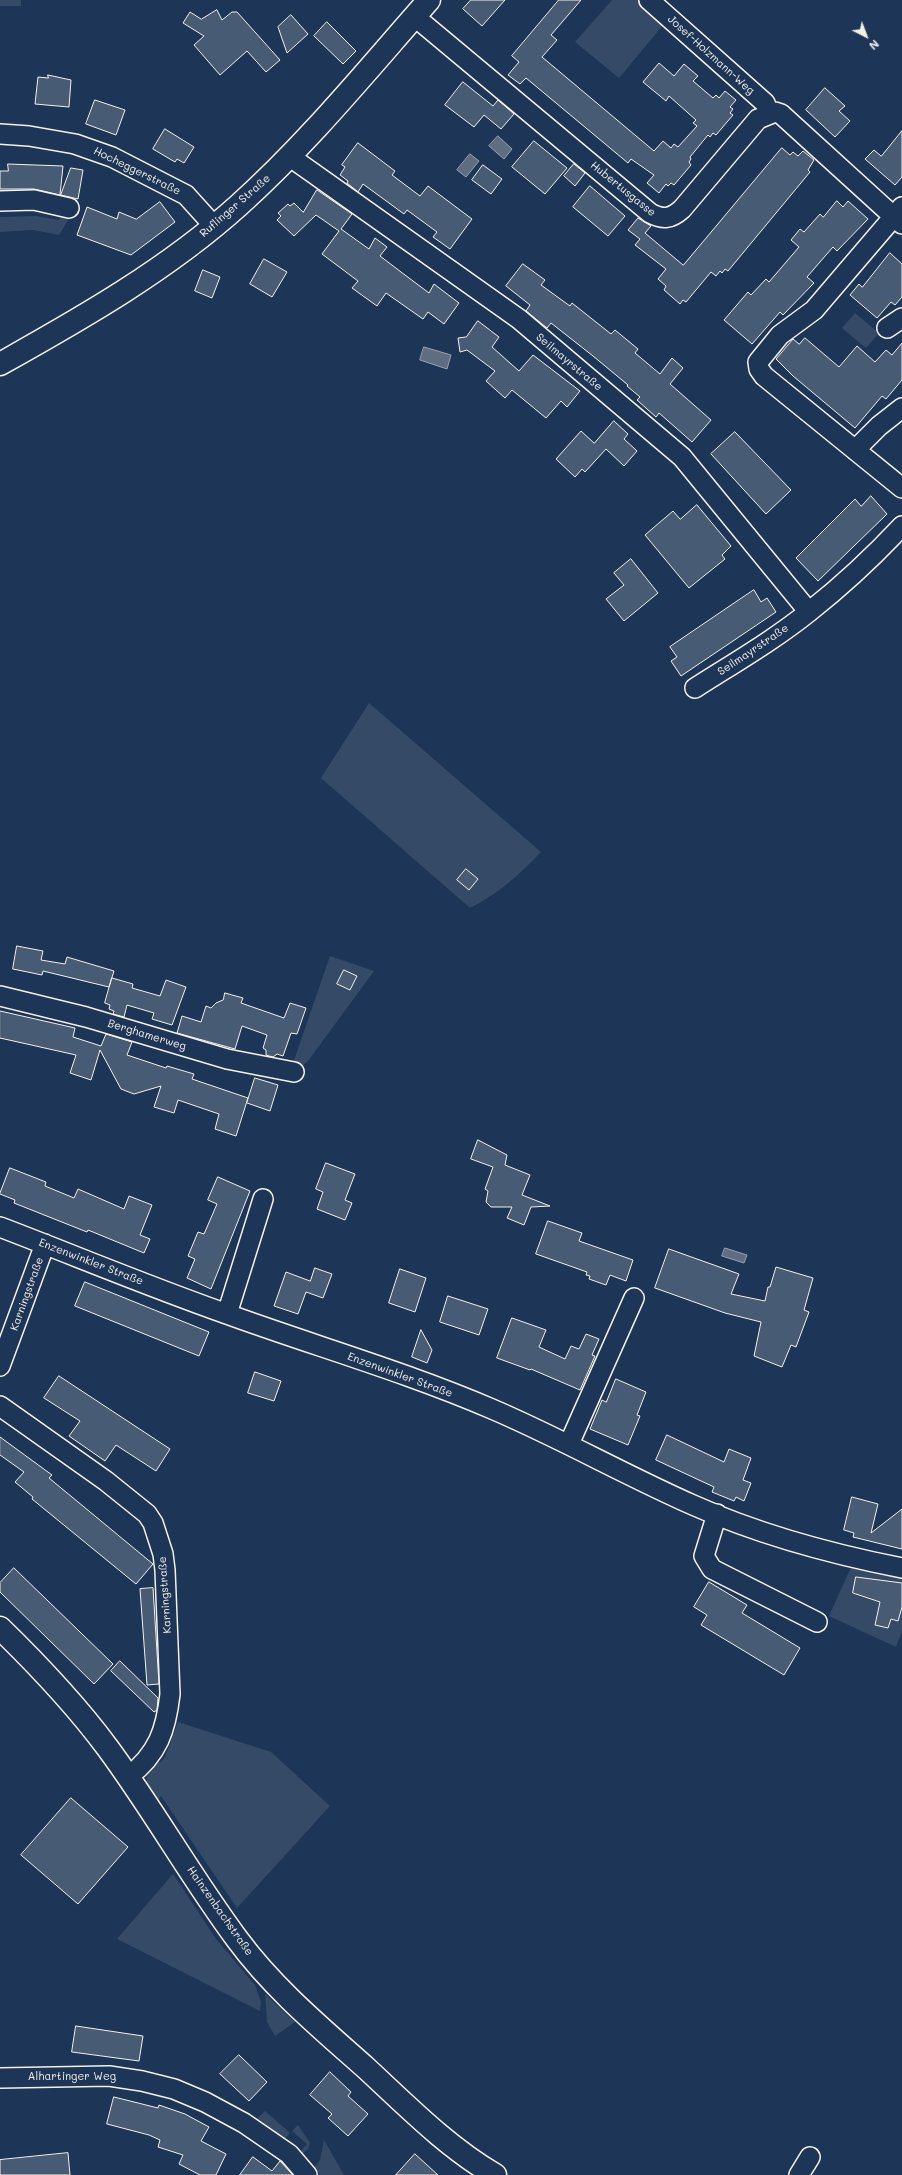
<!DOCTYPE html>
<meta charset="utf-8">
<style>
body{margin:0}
#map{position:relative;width:902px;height:2175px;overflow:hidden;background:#1d3557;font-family:Mali,sans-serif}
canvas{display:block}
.north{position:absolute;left:846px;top:16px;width:40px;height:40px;-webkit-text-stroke:3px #1d3557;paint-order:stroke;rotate:138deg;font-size:11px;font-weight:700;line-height:16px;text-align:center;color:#f4f1e8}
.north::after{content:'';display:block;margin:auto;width:14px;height:18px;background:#f4f1e8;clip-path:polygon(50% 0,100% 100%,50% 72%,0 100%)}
</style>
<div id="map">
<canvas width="902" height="2175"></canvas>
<div class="north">N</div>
</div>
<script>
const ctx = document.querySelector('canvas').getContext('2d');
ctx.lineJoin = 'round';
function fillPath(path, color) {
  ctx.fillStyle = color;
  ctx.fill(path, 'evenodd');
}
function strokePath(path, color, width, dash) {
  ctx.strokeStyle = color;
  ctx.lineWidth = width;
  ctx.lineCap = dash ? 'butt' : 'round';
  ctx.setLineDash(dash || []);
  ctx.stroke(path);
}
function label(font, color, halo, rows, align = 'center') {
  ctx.font = font + ' Mali,sans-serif';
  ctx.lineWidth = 4;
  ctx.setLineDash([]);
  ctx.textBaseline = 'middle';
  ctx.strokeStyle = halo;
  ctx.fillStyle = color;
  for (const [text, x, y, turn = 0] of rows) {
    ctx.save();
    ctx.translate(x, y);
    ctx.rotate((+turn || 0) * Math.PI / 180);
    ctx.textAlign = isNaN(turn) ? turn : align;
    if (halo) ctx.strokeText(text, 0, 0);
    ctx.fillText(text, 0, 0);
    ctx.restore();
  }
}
const green = new Path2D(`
 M 0,0 L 21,0 L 21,6 L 0,6 Z
 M 612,0 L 637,0 L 664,24 L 619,78 L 575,42 Z
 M 36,216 L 59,220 L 61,216 L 70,217 L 59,235 L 33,230 L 0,232 L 0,217 Z
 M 855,313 L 879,333 L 866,348 L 842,328 Z
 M 369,703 L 541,852 C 519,875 498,894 470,908 L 321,778 Z
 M 330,956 L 374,971 L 308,1061 L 302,1066 L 292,1066 Z
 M 852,1565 L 902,1574 L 902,1631 L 896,1647 L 829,1616 Z
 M 178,1722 L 271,1752 L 330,1806 L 237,1908 L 161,1796 L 156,1803 C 143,1784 144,1778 156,1759 L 160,1763 L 165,1757 Z
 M 173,1874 L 216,1939 L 255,1985 L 261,2002 L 260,2011 L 117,1939 Z
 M 265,1994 L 295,2022 L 275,2036 L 267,2022 Z
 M 265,2111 L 290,2133 L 283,2141 L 255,2121 Z
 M 298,2125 L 310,2143 L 308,2149 L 301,2155 L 298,2154 L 307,2144 L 292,2131 Z
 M 324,2140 L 344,2175 L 320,2175 L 314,2168 L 320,2160 Z`);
const water = new Path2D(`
 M 498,136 L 512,149 L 504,159 L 489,146 Z
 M 470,154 L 479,161 L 466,177 L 457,170 Z
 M 424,347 L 451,355 L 447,369 L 420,360 Z
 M 725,1248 L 747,1255 L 744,1263 L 722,1256 Z`);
const building = new Path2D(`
 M 471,0 L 505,0 L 482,26 L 463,9 Z
 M 559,0 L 581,0 L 551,35 L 557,40 L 542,57 L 654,151 L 663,141 L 671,148 L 674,144 L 678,147 L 697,126 L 693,123 L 696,120 L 669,96 L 666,101 L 643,82 L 659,63 L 674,76 L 684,64 L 698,76 L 693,81 L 713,98 L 716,95 L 719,98 L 725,91 L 736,100 L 730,107 L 733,109 L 730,113 L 733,115 L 716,135 L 713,133 L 710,137 L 708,135 L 690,157 L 691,159 L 689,162 L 691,165 L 674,185 L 671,183 L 668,186 L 666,184 L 659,193 L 647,183 L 654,175 L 631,159 L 628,163 L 526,78 L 520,84 L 508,75 L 519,62 L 512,56 Z
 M 217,10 L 222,20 L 232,12 L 237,12 L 280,60 L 266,72 L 247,51 L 220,75 L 194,45 L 204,36 L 183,23 L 190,12 L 201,19 Z
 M 291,15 L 308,34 L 287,53 L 278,27 Z
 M 327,22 L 356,51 L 343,64 L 314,36 Z
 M 48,75 L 71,80 L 69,107 L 35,104 L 38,77 L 48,78 Z
 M 463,82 L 493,106 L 498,100 L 514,114 L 501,129 L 484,115 L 474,127 L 445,105 Z
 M 825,88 L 845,106 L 839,111 L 850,121 L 835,137 L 806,110 Z
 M 95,100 L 125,110 L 116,135 L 86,124 Z
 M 165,129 L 194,147 L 184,163 L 177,159 L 175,162 L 153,149 Z
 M 902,131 L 902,177 L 895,185 L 865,159 L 874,150 L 881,156 Z
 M 534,141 L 567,168 L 545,194 L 512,167 Z
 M 358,143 L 395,171 L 392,175 L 420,196 L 428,186 L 472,219 L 450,249 L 433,237 L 437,232 L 407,210 L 404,214 L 363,184 L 358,192 L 347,183 L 348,181 L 340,175 L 345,167 L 342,165 Z
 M 782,148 L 790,155 L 793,152 L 798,156 L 803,151 L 814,160 L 808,170 L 810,172 L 728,271 L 725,269 L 722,273 L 720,271 L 716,276 L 711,272 L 686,302 L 683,300 L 680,304 L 664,290 L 666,286 L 658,279 L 666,269 L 635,245 L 640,239 L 628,230 L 638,218 L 651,226 L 645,233 L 683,265 Z
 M 8,164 L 63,166 L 60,195 L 34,189 L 0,189 L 0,171 L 8,171 Z
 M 574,164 L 585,173 L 575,186 L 564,176 Z
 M 483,165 L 502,179 L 491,194 L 472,180 Z
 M 71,168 L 83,170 L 78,199 L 61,195 Z
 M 590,186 L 625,216 L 608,236 L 573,207 Z
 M 317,190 L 352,214 L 341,229 L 369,249 L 375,238 L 387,247 L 380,256 L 401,272 L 429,293 L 434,284 L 459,303 L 444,324 L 428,312 L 423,319 L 386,293 L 377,306 L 352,288 L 358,281 L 322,254 L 339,231 L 316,215 L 294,236 L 277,220 L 281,216 L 278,213 L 288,204 L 290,206 L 294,203 L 303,212 Z
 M 837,201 L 843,207 L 848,201 L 868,219 L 837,251 L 833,247 L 807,277 L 814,283 L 783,315 L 780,312 L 752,344 L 724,320 L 748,292 L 751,295 L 766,279 L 769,282 L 799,247 L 791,240 L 800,229 L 804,232 L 820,214 L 823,217 Z
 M 160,202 L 175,222 L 131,255 L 77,235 L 87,207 L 117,219 L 119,212 L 136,219 Z
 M 890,253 L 902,264 L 902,297 L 895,305 L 891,302 L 877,318 L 850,295 L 859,284 L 862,287 Z
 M 264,259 L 287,272 L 272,297 L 250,284 Z
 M 523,264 L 545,280 L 541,285 L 570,306 L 572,303 L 611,334 L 615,330 L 638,349 L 635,353 L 660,374 L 672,358 L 683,368 L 670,384 L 711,420 L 692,442 L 659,413 L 656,417 L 637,400 L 640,397 L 627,386 L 628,385 L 593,356 L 551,323 L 547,328 L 526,311 L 530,305 L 506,286 Z
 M 203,270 L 220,277 L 212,298 L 195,291 Z
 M 478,321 L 499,337 L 492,347 L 519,371 L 533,355 L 580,391 L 567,407 L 561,401 L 546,418 L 512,390 L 505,398 L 486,381 L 495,371 L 467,350 L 460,352 L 458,338 L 466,337 Z
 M 805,338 L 839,367 L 857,346 L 875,362 L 886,350 L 892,355 L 902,343 L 902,380 L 886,399 L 882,396 L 855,428 L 793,376 L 776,359 L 793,339 L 799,344 Z
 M 614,421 L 628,434 L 624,439 L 637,451 L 624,466 L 606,449 L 585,472 L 582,469 L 575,477 L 556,459 L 581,431 L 594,443 Z
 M 735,432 L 791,490 L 766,514 L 711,454 Z
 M 871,496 L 887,514 L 818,581 L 796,558 L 855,499 L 861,506 Z
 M 697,505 L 731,546 L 722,555 L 725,559 L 689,588 L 645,535 L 673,511 L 680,519 Z
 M 631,559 L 658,593 L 624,621 L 606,599 L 624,585 L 614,573 Z
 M 754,590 L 761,602 L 767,598 L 776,612 L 681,676 L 671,661 L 677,657 L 670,647 Z
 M 466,869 L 478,879 L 469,890 L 457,880 Z
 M 17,946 L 43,951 L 41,960 L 65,964 L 67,957 L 114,971 L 109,987 L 43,971 L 42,975 L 13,969 Z
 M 344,970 L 357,976 L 350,990 L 337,984 Z
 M 112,978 L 133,984 L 132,988 L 160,996 L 166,980 L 186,987 L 172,1025 L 152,1019 L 154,1013 L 127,1005 L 124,1017 L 113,1014 L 114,1011 L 109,1009 L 110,1005 L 105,1003 Z
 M 225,993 L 243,998 L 241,1003 L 284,1018 L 290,1003 L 306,1008 L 297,1034 L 291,1033 L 283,1056 L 277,1054 L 273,1057 L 266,1055 L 266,1050 L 263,1048 L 267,1035 L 242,1026 L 235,1049 L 177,1033 L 182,1016 L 201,1022 L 206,1006 L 211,1008 L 216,1003 L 223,1000 Z
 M 0,1011 L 75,1028 L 73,1037 L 101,1046 L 106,1034 L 132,1042 L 127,1055 L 166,1068 L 167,1066 L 194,1074 L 192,1079 L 248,1098 L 236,1136 L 215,1129 L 219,1114 L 178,1100 L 174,1113 L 154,1107 L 161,1086 L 134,1094 L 121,1089 L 100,1050 L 91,1080 L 70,1073 L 76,1055 L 0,1038 Z
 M 255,1078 L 278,1085 L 270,1111 L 247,1103 Z
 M 478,1140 L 507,1155 L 505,1165 L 530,1175 L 522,1195 L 550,1206 L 531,1207 L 524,1225 L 507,1218 L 512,1207 L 491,1207 L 486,1202 L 488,1191 L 485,1189 L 493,1167 L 471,1159 Z
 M 326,1163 L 355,1174 L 345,1200 L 352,1203 L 345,1220 L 317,1209 L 323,1192 L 316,1189 Z
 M 10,1168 L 46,1182 L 45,1186 L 74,1198 L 78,1189 L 124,1209 L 129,1196 L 152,1205 L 140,1235 L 150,1239 L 144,1253 L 88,1230 L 87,1232 L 14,1203 L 15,1200 L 0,1194 Z
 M 218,1177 L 250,1191 L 211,1289 L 187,1278 L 195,1259 L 188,1256 L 198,1232 L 204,1234 L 217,1204 L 208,1200 Z
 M 548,1221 L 582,1233 L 579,1241 L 633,1260 L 626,1281 L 610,1275 L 606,1285 L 589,1279 L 590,1276 L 586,1275 L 587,1272 L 536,1254 Z
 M 669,1249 L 739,1274 L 731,1294 L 765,1301 L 768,1287 L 770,1287 L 776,1267 L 813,1278 L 804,1310 L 809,1312 L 796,1347 L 791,1345 L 782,1367 L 754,1356 L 761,1322 L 725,1313 L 655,1288 Z
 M 315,1268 L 332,1274 L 323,1298 L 306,1292 L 298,1314 L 274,1306 L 286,1272 L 310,1281 Z
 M 400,1269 L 426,1278 L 415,1312 L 389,1303 Z
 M 85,1282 L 209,1332 L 199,1356 L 75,1306 Z
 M 448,1296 L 488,1309 L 479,1335 L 440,1322 Z
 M 512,1318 L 546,1330 L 539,1347 L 565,1359 L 571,1346 L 579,1349 L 586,1334 L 599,1339 L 592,1355 L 595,1356 L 580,1390 L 531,1369 L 530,1370 L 497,1358 Z
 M 421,1330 L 432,1350 L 427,1363 L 412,1357 Z
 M 255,1372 L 281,1381 L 274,1401 L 248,1393 Z
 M 59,1376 L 170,1449 L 156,1471 L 116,1445 L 105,1461 L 69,1436 L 80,1421 L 44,1398 Z
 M 616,1379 L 646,1392 L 637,1415 L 640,1416 L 628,1445 L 590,1429 L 602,1400 L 606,1402 Z
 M 667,1435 L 724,1462 L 729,1449 L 751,1458 L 743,1480 L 751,1483 L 744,1501 L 736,1497 L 734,1501 L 712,1492 L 714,1487 L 656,1460 Z
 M 0,1437 L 52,1475 L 49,1478 L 153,1564 L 136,1584 L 32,1499 L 33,1497 L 15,1482 L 24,1472 L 0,1455 Z
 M 852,1497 L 878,1504 L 871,1533 L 902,1509 L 902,1549 L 853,1537 L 854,1533 L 844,1530 Z
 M 14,1568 L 113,1664 L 94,1684 L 0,1592 L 0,1583 Z
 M 856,1577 L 902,1583 L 902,1607 L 898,1621 L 891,1619 L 888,1628 L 875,1625 L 880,1602 L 853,1593 Z
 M 709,1582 L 747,1605 L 742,1613 L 800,1648 L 784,1675 L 701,1625 L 707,1615 L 694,1607 Z
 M 153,1588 L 159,1684 L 147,1685 L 140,1589 Z
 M 120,1661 L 158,1698 L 157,1710 L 154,1712 L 111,1671 Z
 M 71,1798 L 128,1847 L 78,1904 L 21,1855 Z
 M 76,2026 L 143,2036 L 139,2061 L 72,2052 Z
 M 239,2055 L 267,2082 L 249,2101 L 220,2074 Z
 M 330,2072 L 351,2092 L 348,2096 L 368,2114 L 348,2136 L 328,2118 L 332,2114 L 310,2095 Z
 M 114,2097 L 158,2108 L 159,2105 L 185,2114 L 209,2127 L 201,2141 L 226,2154 L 216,2175 L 200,2175 L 179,2164 L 183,2155 L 158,2147 L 160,2140 L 149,2135 L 107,2124 Z
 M 68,2153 L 70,2175 L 0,2175 L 0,2160 Z
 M 415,2154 L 438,2175 L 396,2175 Z
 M 253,2157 L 272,2171 L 280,2161 L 293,2175 L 240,2175 Z`);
const street = new Path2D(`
 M 649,0 L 765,103 L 769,113
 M 414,16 L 650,213 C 663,220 671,219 682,209 L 758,119 L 775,112 L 781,114 L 902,224
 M 0,134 L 29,136 L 75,144 L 112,157 L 186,195 L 214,226
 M 289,156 L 519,319 L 682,457 L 809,612
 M 0,201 L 34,200 L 69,208
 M 902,207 L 814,310 L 780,335 L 758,362 L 759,369 L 764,376 L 902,488
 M 887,328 L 902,318
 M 855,450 L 879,426 L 902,408
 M 695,688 C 734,663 774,640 810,611 C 843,585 873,557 902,526
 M 0,996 L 86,1017 L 227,1059 L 294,1072
 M 0,1227 C 76,1256 150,1287 227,1314 C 315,1346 406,1372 492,1409 C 560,1438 625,1475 693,1505 C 760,1535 831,1554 902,1568
 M 227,1314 L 263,1199
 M 0,1366 L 45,1244
 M 0,1406 L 106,1481 L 147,1514 L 153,1523 L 163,1554 L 165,1570 L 170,1694 C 166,1730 158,1754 128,1777
 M 569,1444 L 634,1298
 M 717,1514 L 704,1556 L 712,1569 L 817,1622
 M 0,2078 L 109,2076 L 142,2081 L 174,2089 L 205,2102 L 244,2123 L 289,2154 L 307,2175
 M 799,2175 L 810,2157`);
const secondary = new Path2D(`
 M 0,364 C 84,317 168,269 239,205 C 308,143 368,69 429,0
 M 0,1628 C 39,1666 75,1704 107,1747 C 153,1809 191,1877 237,1939 C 273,1988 321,2028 366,2068 C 407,2106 447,2147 495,2175`);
const streetNames = [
 ["Josef-Holzmann-Weg",711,55,42],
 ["Hocheggerstraße",137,171,26],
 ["Hubertusgasse",623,189,39],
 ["Ruflinger Straße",235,206,-41],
 ["Seilmayrstraße",569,362,40],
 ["Seilmayrstraße",753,650,-34],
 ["Berghamerweg",147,1035,17],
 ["Enzenwinkler Straße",91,1262,21],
 ["Karningstraße",27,1294,-70],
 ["Enzenwinkler Straße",400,1375,20],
 ["Karningstraße",165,1595,-94],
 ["Hainzenbachstraße",220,1911,55],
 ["Alhartinger Weg",72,2077]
];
fillPath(green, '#354a67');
fillPath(water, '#5e6d82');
strokePath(water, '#9aa2ab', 1);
fillPath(building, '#485b74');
strokePath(building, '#f4f1e8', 1);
strokePath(street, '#f4f1e8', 22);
strokePath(secondary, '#f4f1e8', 25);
strokePath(street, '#1d3557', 19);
strokePath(secondary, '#1d3557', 22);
label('11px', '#f4f1e8', '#1d3557', streetNames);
</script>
